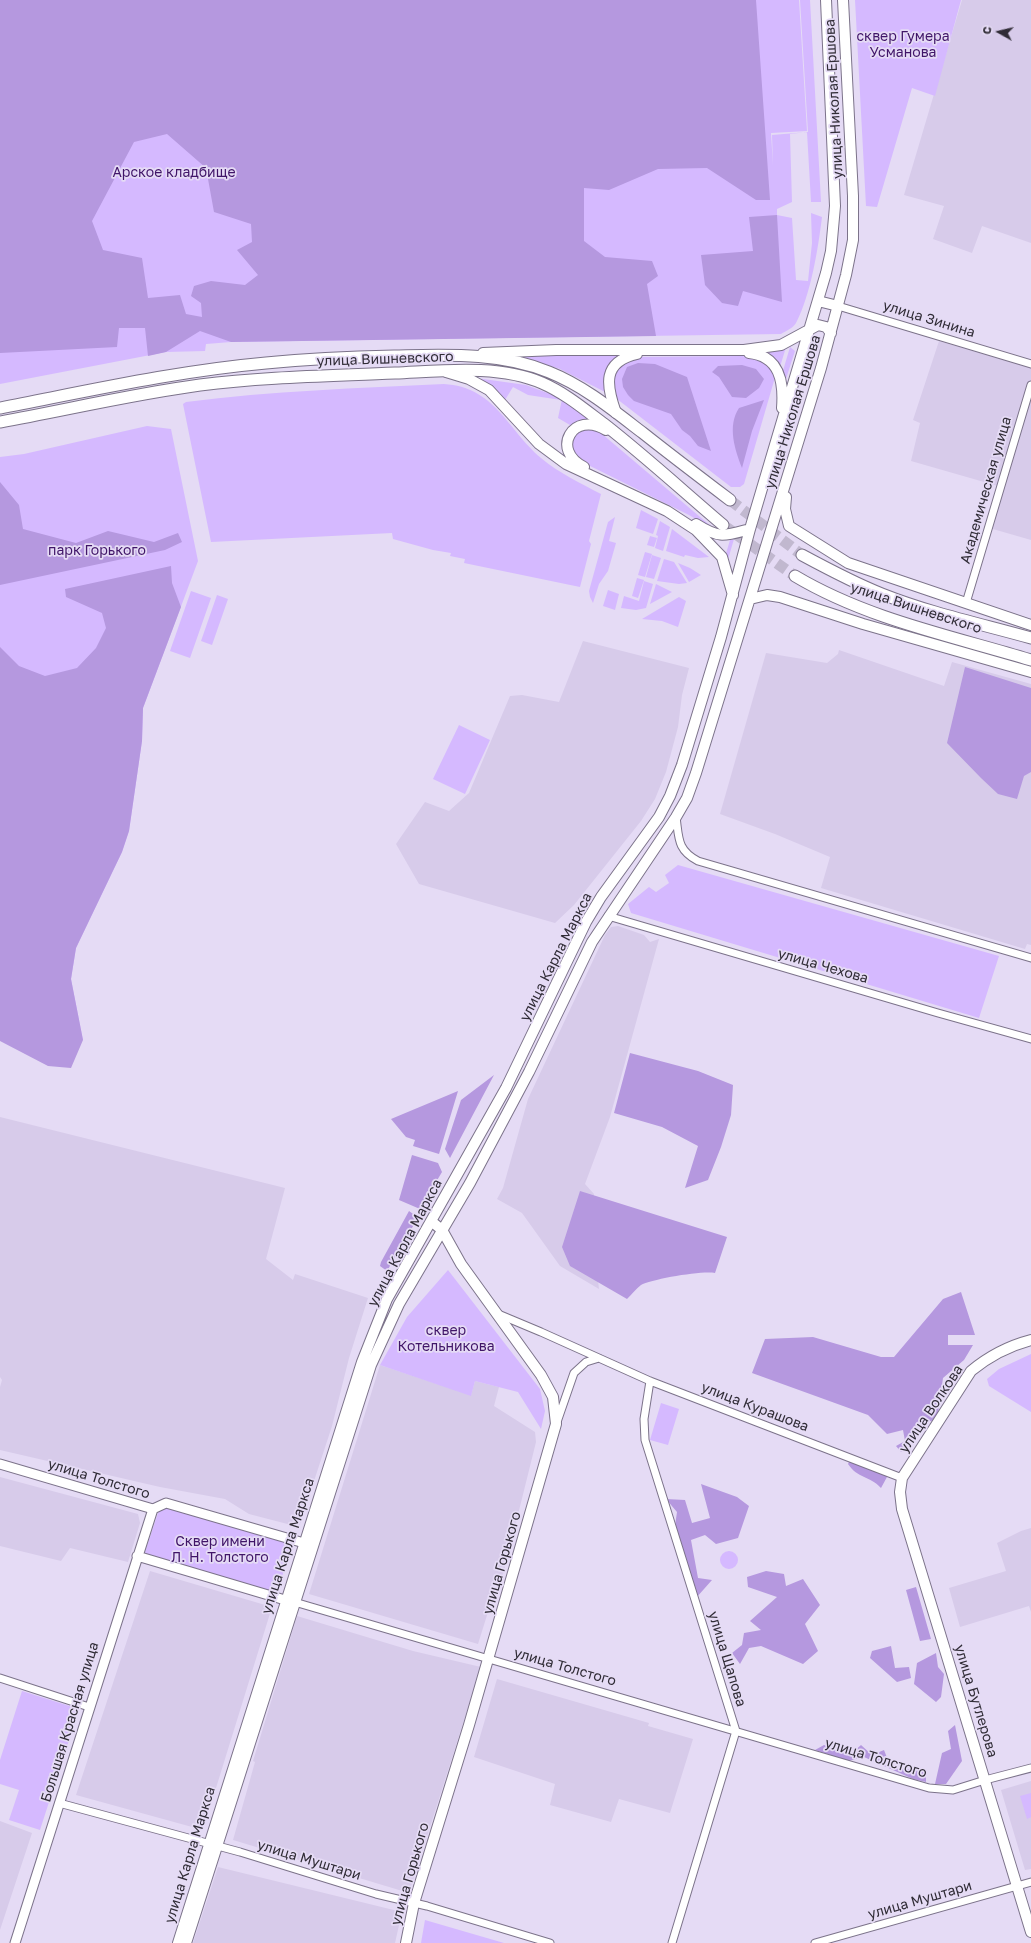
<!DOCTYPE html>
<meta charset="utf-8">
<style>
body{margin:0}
#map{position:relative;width:1031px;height:1943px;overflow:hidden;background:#e5dbf5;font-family:"Golos Text",sans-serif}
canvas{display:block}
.north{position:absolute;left:979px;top:12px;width:40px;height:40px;-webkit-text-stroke:3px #e5dbf5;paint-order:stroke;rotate:278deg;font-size:11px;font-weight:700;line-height:16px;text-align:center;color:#302c36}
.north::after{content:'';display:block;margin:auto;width:14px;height:18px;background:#302c36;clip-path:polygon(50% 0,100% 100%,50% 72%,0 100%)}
</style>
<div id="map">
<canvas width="1031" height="1943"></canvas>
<div class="north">С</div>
</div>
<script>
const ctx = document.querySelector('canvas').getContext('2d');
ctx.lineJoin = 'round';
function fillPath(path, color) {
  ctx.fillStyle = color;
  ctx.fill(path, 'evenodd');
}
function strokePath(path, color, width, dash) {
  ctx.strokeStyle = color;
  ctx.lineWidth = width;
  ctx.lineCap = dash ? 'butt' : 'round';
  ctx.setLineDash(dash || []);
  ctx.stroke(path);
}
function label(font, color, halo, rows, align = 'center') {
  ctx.font = font + ' "Golos Text",sans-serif';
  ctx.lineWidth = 3.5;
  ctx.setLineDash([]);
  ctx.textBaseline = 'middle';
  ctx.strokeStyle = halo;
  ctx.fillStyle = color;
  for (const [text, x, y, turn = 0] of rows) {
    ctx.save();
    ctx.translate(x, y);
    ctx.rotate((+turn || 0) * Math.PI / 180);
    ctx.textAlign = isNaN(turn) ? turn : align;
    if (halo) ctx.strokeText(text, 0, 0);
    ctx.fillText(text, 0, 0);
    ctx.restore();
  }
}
const built = new Path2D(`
 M 962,0 L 1031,0 L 1031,243 L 982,226 L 972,253 L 933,239 L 944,206 L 904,195 Z
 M 939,341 L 1031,368 L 1031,540 L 986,527 L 998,486 L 911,461 L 920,423 L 913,420 Z
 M 583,641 L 689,668 L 682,695 L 678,727 L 666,772 L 655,799 L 641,821 L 574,905 L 555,923 L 419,884 L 396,844 L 425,802 L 449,811 L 469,793 L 510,696 L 522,695 L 559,702 Z
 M 839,650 L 944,686 L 952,662 L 1031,684 L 1031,945 L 1027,944 L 1025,949 L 821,888 L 830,857 L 775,834 L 720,814 L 766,653 L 827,663 L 838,654 Z
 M 618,926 L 644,935 L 650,942 L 659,939 L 610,1117 L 585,1184 L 594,1194 L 592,1229 L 599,1289 L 560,1266 L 522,1213 L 497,1199 L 503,1188 L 528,1099 L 605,935 L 611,927 Z
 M 0,1117 L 285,1188 L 266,1259 L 293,1280 L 295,1274 L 368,1298 L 349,1358 L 332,1426 L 299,1527 L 249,1514 L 225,1499 L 160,1487 L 0,1450 L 0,1387 L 2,1380 L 0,1377 Z
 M 380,1365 L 471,1395 L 475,1381 L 499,1387 L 494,1406 L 535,1432 L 536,1442 L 504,1571 L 501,1581 L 498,1580 L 478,1644 L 309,1594 Z
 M 0,1477 L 138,1514 L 140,1523 L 128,1562 L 70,1548 L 61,1561 L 0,1546 Z
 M 1031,1528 L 1031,1612 L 1029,1606 L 960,1627 L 949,1588 L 1006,1571 L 997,1543 L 1021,1531 Z
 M 150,1571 L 272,1607 L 203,1830 L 76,1795 Z
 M 297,1616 L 413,1651 L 481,1667 L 409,1893 L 233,1840 L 255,1762 L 253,1761 Z
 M 497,1679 L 649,1723 L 648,1726 L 693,1739 L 670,1813 L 619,1799 L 611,1822 L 550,1805 L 555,1784 L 474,1757 Z
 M 1031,1781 L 1031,1869 L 1025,1870 L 1001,1790 Z
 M 0,1821 L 32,1833 L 0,1930 Z
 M 218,1867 L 402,1912 L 395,1943 L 193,1943 Z`);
const green = new Path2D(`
 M 0,0 L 799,0 L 807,131 L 771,133 L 773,166 L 772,135 L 808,132 L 800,0 L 810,0 L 821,202 L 811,202 L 807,132 L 790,134 L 792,202 L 777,209 L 777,215 L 792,218 L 796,280 L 808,281 L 812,243 L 811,213 L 822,217 C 818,249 811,294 796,323 C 793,328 786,331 781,334 L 231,342 L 206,344 L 205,351 L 166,352 L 0,384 Z
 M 855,0 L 961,0 L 935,96 L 912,88 L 877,207 L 866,206 Z
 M 787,344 L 779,370 L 761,350 Z
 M 790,347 L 795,351 L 784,385 L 782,374 Z
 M 625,354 L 605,373 L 605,392 L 560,369 L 524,358 L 524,355 Z
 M 742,356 C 759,357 765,361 776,374 L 744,484 L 740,487 L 731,487 L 617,399 L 614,395 L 614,371 L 634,357 Z
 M 476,378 L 526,385 L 561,398 L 561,400 L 528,395 L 513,387 L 505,400 L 496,390 Z
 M 444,384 C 495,387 507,429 541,458 C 559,473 580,483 601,494 L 589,541 L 591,544 L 580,587 L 464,563 L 465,559 L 450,556 L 451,553 L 433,550 L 393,539 L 392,533 L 211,542 L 183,404 L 186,402 C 272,391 358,388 444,384 Z
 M 562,399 L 589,419 L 581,422 L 565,449 L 563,447 L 563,439 L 570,425 L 558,418 Z
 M 147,426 L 171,429 L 198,561 L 143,708 L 142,741 L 129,831 L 122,852 L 76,948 L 71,979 L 83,1040 L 0,1038 L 0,457 L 24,454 Z
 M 595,428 L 719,533 L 689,515 L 580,461 C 571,448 569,445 578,431 Z
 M 641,510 L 658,519 L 653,534 L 636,528 Z
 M 615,517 L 609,541 L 616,543 L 608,571 L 599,584 L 593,603 L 590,597 L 589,591 L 608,522 Z
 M 660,521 L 670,527 L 663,551 L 655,548 L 658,536 L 656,535 Z
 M 672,529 L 709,557 L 698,558 L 685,555 L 684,557 L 666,551 Z
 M 650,536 L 657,538 L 654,547 L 647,545 Z
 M 734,539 L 727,563 L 725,557 L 730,540 Z
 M 645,552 L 652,554 L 645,577 L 638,575 Z
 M 652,555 L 661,558 L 654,579 L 646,577 Z
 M 664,559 L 674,562 L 687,583 L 679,584 L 657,581 Z
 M 678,563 L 690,568 L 701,575 L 689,582 Z
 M 637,578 L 644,580 L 638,598 L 632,596 Z
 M 644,581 L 653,584 L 646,608 L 636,610 L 621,608 L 624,596 L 639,601 Z
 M 656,584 L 672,592 L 650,604 Z
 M 608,590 L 619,594 L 615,610 L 603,606 Z
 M 191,591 L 211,598 L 190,658 L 170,651 Z
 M 217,595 L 228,599 L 212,645 L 201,641 Z
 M 679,597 L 686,601 L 678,627 L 662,621 L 642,619 Z
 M 459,725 L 490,740 L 465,794 L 433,779 Z
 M 678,865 L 999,956 L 979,1018 L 631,913 L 628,904 L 649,887 L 656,892 L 669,883 L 665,875 Z
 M 448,1270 L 540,1389 L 545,1411 L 541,1429 L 518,1392 L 475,1381 L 471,1396 L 380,1365 L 407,1317 Z
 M 1031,1354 L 1031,1412 L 989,1386 L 987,1379 L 999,1369 Z
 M 661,1403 L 679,1409 L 668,1445 L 650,1440 Z
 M 164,1507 L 292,1543 L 277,1594 L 148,1557 L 145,1552 L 158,1513 Z
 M720 1560a9 9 0 1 1 18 0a9 9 0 1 1-18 0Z
 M 22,1691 L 79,1709 L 40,1830 L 9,1820 L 19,1790 L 0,1784 L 0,1760 Z
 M 1031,1793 L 1031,1817 L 1027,1819 L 1020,1796 Z
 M 425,1920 L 504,1943 L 421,1943 Z`);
const forest = new Path2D(`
 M 0,0 L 756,0 L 770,200 L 756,200 L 707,168 L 658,169 L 609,190 L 584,188 L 584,241 L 605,257 L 652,261 L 658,276 L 647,284 L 656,336 L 231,342 L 200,331 L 166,352 L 148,356 L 145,328 L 119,328 L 117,347 L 0,353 ZM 167,134 L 206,168 L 214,212 L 251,224 L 252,242 L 237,250 L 258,275 L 245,285 L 211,281 L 194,286 L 191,296 L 201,303 L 202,317 L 186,314 L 180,295 L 148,298 L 142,258 L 103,250 L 92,221 L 134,142 Z
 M 777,215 L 782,302 L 743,291 L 738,306 L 722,303 L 705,285 L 701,255 L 753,251 L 749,217 Z
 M 638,363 L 655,364 L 687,377 L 711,451 L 698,446 L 690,436 L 682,430 L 671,414 L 634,401 L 628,395 L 623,387 L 622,379 L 627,367 Z
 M 742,365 L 756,369 L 764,379 L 759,388 L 746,398 L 732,397 L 719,377 L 712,372 L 718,366 Z
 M 764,400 L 752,431 L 742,468 C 735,450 727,426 739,408 Z
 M 0,482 L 19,505 L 23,529 L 76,543 L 108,531 L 154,542 L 178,533 L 182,542 L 165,550 L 0,585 Z
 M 171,566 L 172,583 L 181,607 L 143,708 L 142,741 L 129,831 L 122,852 L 76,948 L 71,979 L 83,1040 L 71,1068 L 48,1066 L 0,1041 L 0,647 L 19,666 L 45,676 L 77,668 L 96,648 L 106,628 L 102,613 L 66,597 L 65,589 Z
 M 965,667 L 1031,688 L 1031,772 L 1024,776 L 1017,799 L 998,794 L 981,778 L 947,743 Z
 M 630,1053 L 698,1071 L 733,1085 L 731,1115 L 721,1147 L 708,1180 L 685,1188 L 698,1146 L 662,1127 L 614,1113 Z
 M 494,1075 L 450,1158 L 445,1149 L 461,1100 Z
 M 458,1091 L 439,1154 L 413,1146 L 415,1140 L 406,1137 L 391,1119 Z
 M 412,1155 L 438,1163 L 442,1172 L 420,1209 L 399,1200 Z
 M 580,1191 L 727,1237 L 715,1273 C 704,1270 651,1279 641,1285 C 636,1289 631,1295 627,1299 L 570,1266 L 562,1247 Z
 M 409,1211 L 416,1216 L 416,1221 L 387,1271 L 380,1266 L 381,1262 Z
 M 961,1292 L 975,1335 L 948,1335 L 948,1345 L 973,1345 L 964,1360 L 943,1378 L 937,1420 L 925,1422 L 911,1446 L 901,1452 L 896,1446 L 905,1441 L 903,1430 L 887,1434 L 868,1415 L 752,1373 L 765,1339 L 813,1337 L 881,1357 L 894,1357 L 943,1299 Z
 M 852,1456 L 872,1463 L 887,1477 L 881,1488 C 869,1475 858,1479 848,1464 Z
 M 701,1484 L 737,1497 L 749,1506 L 738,1538 L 716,1544 L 705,1535 L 691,1540 L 698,1578 L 712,1580 L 696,1598 L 674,1533 L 677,1512 L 666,1499 L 685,1500 L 692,1523 L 710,1518 Z
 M 766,1571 L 784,1574 L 786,1586 L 803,1579 L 820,1605 L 805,1624 L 818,1651 L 803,1664 L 761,1646 L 749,1648 L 740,1664 L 732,1653 L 742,1645 L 744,1633 L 761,1630 L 750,1621 L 777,1597 L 748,1587 L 747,1577 Z
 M 916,1587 L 931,1639 L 920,1641 L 906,1590 Z
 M 891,1646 L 895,1668 L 909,1667 L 911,1678 L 897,1682 L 870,1658 L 872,1651 Z
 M 936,1653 L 938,1667 L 944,1674 L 941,1697 L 936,1702 L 914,1684 L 917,1663 Z
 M 955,1725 L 962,1761 L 946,1784 L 935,1784 L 942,1753 L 951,1749 L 948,1731 Z
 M 824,1745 L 851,1754 L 861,1745 L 872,1755 L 884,1750 L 891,1768 L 926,1770 L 926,1782 L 913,1779 L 864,1757 L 848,1761 L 815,1750 Z`);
const primaryTunnel = new Path2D(`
 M 730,500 L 802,555
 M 723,525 L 795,576`);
const minor = new Path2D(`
 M 838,306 L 1031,364
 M 966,603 L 1031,385
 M 676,817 C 679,838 677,850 698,861 L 1031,958
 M 608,916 L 938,1013 L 1031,1039
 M 498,1314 L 541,1332 L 650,1381 L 902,1478
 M 650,1381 L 644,1419 L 645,1440 L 736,1731 L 672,1943
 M 557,1422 L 574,1373 L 586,1362 L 599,1358
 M 291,1601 L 929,1788 L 953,1790 L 985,1780 L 1031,1768
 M 0,1678 L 89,1707
 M 59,1803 L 240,1852 L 376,1894 L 427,1906 L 550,1943
 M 815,1943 L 1031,1882`);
const tertiary = new Path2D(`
 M 0,1464 L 153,1509 L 166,1503 L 304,1543
 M 137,1556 L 285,1600
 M 15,1943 L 153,1509`);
const secondary = new Path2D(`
 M 818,301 L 838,306
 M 483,353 L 556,350 L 744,350 L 781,345 L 818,325 L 826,327 L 831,333
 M 749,353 C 780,356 784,382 782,408
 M 446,372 L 469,379 L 489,390 L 539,444 L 566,464 L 667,511 L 696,530 L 722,557 L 733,595
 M 616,413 C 606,385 602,362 637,354
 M 584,467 C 550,450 573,410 606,430
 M 786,497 L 785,509 L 789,526 L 848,563 L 1031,625
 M 696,524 C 720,539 724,536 750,529
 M 750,599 L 767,595 L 780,597 L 863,624 L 1031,672
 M 1031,1340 C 1008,1346 989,1356 971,1371 L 902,1478 L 900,1492 L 902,1509 L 1031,1932
 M 178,1943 L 362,1362 L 387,1299 L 506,1088 L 586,922 L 601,897 L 659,817 L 670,796 L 682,765 L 721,637 L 750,529 L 826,273 L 831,251 L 835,206 L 826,0
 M 186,1943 L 371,1365 L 399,1304 L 470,1183 L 529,1072 L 592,942 L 676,817 L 687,798 L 696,773 L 821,368 L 846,275 L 853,240 L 853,196 L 843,0
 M 406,1943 L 414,1903 L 469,1725 L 556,1424 L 553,1397 L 541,1375 L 461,1264 L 442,1230 L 431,1221`);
const primary = new Path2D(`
 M 0,408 C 88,391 176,371 266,363 C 308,359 352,357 394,356 C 446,355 500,352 549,372 C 584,386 613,410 643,433 C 672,456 701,478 730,500
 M 0,422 C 66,410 133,394 200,385 C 264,377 330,376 395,373 C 441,371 499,364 542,383 C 565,393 584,409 604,424 C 645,456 683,491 723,525
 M 802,555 C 828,569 854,583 882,594 C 930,613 981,624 1031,638
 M 795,576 C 867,619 952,636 1031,660`);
const parkNames = [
 ["сквер Гумера",903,37],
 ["Усманова",903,53],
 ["Арское кладбище",174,173],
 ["парк Горького",97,551],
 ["сквер",446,1331],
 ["Котельникова",446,1347],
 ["Сквер имени",220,1542],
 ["Л. Н. Толстого",220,1558]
];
const streetNames = [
 ["улица Николая Ершова",834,99,-93],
 ["улица Зинина",929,319,17],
 ["улица Вишневского",385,359,-2],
 ["улица Николая Ершова",793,412,-73],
 ["Академическая улица",986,490,-74],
 ["улица Вишневского",916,608,18],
 ["улица Карла Маркса",556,957,-63],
 ["улица Чехова",823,966,16],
 ["улица Карла Маркса",405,1243,-62],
 ["улица Курашова",755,1407,21],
 ["улица Волкова",931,1409,-56],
 ["улица Толстого",99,1479,17],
 ["улица Карла Маркса",288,1546,-72],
 ["улица Горького",502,1563,-74],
 ["улица Щапова",727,1659,73],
 ["улица Толстого",565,1667,16],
 ["улица Бутлерова",976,1701,73],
 ["Большая Красная улица",70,1722,-73],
 ["улица Толстого",876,1758,17],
 ["улица Карла Маркса",190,1855,-73],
 ["улица Муштари",309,1860,17],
 ["улица Горького",410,1874,-74],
 ["улица Муштари",920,1900,-16]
];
fillPath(built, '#d7cbea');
fillPath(green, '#d5b9ff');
fillPath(forest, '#b598df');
strokePath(primaryTunnel, '#c1b8cf', 11, [11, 5.5]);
strokePath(minor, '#7c738a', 9);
strokePath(tertiary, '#7c738a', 11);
strokePath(secondary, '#7c738a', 12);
strokePath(primary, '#7c738a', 13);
strokePath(minor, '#fff', 7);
strokePath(tertiary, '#fff', 9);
strokePath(secondary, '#fff', 10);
strokePath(primary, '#fff', 11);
label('14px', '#401568', '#e5dbf5', parkNames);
label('14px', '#302c36', '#e5dbf5', streetNames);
</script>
